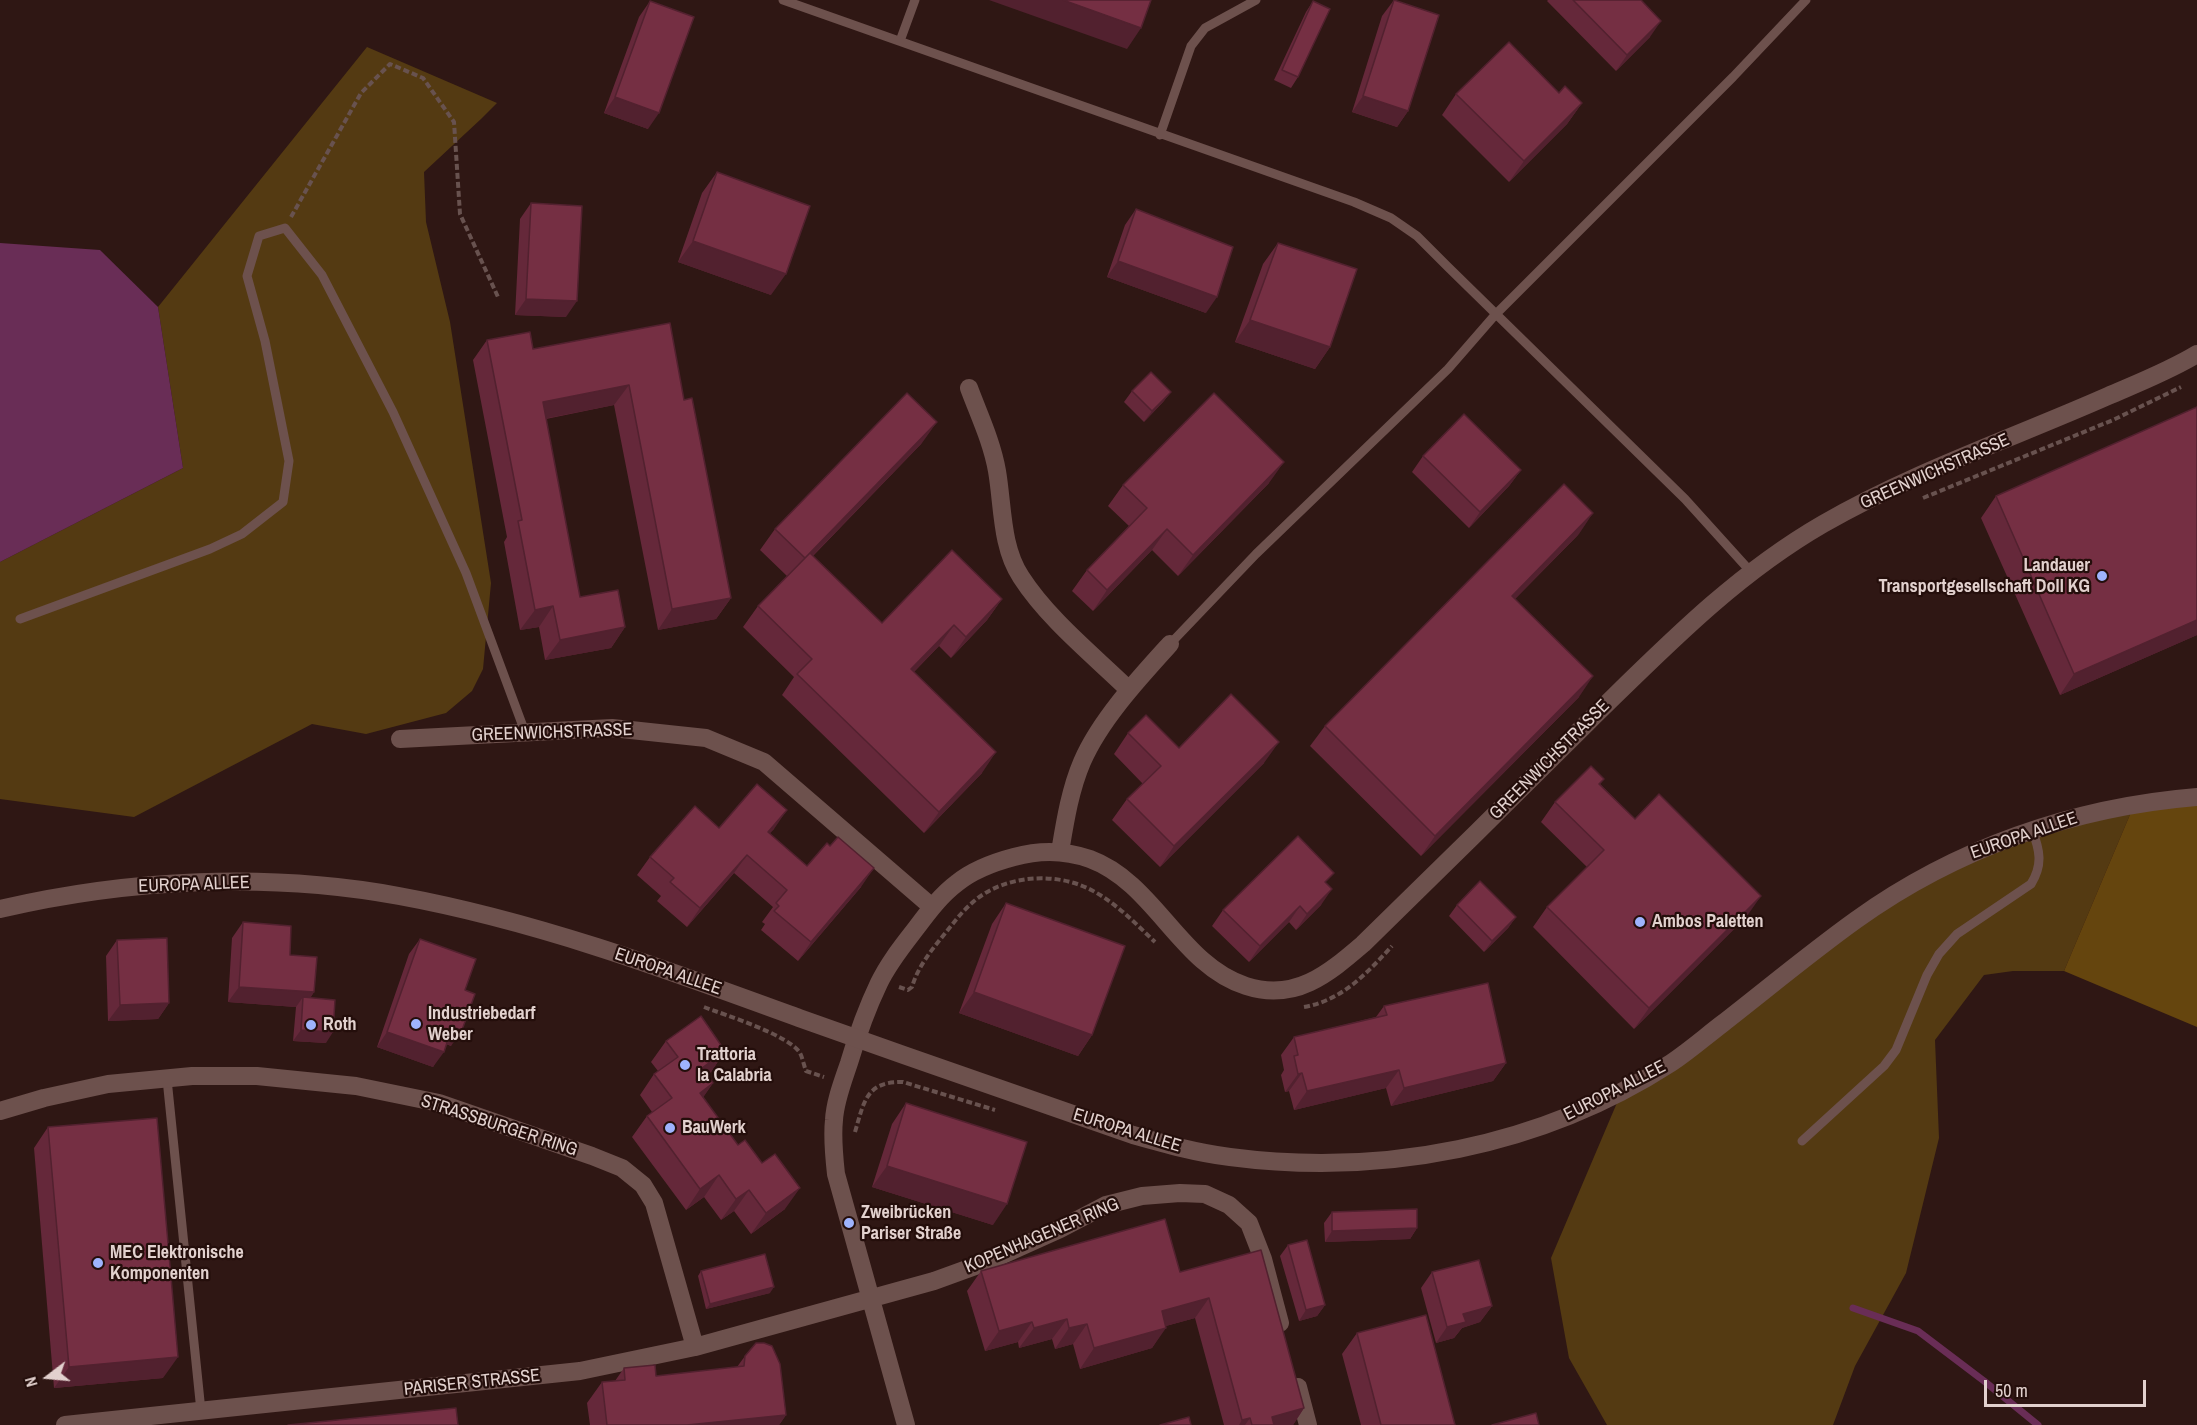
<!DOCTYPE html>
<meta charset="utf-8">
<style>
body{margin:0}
#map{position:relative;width:2197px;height:1425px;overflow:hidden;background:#2f1714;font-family:"Archivo Narrow",sans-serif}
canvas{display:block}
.north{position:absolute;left:18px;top:1347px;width:60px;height:60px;-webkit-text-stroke:4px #240e0b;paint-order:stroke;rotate:254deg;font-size:16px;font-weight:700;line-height:24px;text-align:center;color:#e2d1ce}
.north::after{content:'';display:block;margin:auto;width:21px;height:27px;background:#e2d1ce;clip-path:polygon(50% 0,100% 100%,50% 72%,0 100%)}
.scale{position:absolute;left:1984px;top:1380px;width:162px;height:27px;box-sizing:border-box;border:3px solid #e2d1ce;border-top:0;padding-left:8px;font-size:18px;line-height:21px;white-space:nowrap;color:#e2d1ce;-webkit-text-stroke:4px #240e0b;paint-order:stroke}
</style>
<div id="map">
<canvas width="2197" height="1425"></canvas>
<div class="north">N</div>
<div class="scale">50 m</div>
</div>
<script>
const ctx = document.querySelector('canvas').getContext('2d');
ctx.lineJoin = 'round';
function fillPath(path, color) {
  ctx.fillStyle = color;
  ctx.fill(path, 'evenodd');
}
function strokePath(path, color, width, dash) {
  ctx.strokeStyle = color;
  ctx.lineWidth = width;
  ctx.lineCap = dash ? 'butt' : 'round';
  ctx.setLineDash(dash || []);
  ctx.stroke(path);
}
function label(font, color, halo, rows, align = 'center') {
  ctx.font = font + ' "Archivo Narrow",sans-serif';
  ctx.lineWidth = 4.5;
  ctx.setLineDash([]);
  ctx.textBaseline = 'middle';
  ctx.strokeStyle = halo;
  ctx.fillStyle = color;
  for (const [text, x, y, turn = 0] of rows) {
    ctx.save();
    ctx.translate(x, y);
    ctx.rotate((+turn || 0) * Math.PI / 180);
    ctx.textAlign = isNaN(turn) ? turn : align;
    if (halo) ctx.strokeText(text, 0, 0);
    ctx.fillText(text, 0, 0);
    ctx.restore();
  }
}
const green = new Path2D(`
 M 367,47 L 497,103 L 481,119 L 424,172 L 426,222 L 450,322 L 491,583 L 483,669 L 472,691 L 446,713 L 366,734 L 312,724 L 134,817 L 0,799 L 0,562 L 183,468 L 158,307 Z
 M 2134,805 L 2064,971 L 2013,971 L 1984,975 L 1935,1040 L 1939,1138 L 1906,1273 L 1855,1366 L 1833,1425 L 1607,1425 L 1569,1358 L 1551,1258 L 1622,1091 L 1857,920 L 1965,856 Z`);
const forest = new Path2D(`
 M 2197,797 L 2197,1027 L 2064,971 L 2134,805 Z`);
const water = new Path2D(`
 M 0,243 L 100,250 L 158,307 L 183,468 L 0,562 Z`);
const stream = new Path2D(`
 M 1853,1308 L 1918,1331 L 1984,1381 L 2038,1425`);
const path = new Path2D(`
 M 291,217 L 361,93 L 390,64 L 423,78 L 454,122 L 460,214 L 498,297
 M 1923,498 L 2113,420 L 2181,387
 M 899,987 L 908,990 L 912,987 C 919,963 936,945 951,926 C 958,917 965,909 973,902 C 1005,874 1059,871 1095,892 C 1118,905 1136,924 1155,942
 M 704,1007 C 725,1015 789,1035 800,1053 C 803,1059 804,1066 806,1071 L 824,1077
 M 1304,1007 C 1343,1000 1367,973 1392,946
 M 855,1132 C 864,1102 866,1081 903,1082 L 995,1110`);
const lane = new Path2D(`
 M 783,0 L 1354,202 L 1391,218 L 1417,236 L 1448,267 L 1685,499 L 1751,572
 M 900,41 L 915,0
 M 1160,135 L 1191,46 L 1205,28 L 1256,0
 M 20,619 L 210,549 L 242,534 L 283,502 L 289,461 L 265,341 L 247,276 L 259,236 L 285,228 L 322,275 L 393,412 L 466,573 L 525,732
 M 1170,644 L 1256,554 L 1448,369 L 1495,315 L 1733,77 L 1806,0
 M 167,1079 L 201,1411
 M 1802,1141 L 1884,1066 L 1896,1050 L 1927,975 L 1939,954 L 1957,934 L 2031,884 C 2043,865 2040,850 2032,830`);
const street = new Path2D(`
 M 969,388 C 979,415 992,442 997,471 C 1003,506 1001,547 1021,577 C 1048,619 1093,655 1129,690
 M 400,739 L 612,728 L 706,738 L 764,762 L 932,907
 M 1060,852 C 1065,822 1070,790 1082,762 C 1100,720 1140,677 1170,644
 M 0,1111 L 44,1098 L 108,1084 L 192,1076 L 257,1076 L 356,1086 L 439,1103 L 592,1156 L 622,1168 L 643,1185 L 654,1203 L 695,1347
 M 1298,1387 L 1308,1425
 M 65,1425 L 580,1371 L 695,1347 L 934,1281 L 989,1261 L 1060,1229 L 1106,1205 L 1142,1196 L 1180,1193 L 1205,1194 L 1229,1205 L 1249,1223 L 1263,1259 L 1280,1323
 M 906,1425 L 836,1174 C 834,1156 832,1138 834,1120 C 835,1101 843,1081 849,1063 C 857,1036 867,1008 879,983 C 889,962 904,944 917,927 C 929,911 941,895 957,883 C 973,870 995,862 1014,857 C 1039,850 1065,850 1090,859 C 1155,883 1180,965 1246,986 C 1295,1002 1328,974 1363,944 C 1439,870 1514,796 1589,721 C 1663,649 1733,576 1823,524 C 1913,472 2013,438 2108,396 C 2138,383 2169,371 2197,354`);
const secondary = new Path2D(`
 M 0,909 C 129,879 268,872 399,896 C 536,921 668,970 799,1018 C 910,1058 1022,1096 1133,1135 C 1165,1144 1197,1153 1230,1157 C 1382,1177 1541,1147 1671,1063 C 1689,1051 1705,1037 1722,1024 C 1767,989 1810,953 1856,920 C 1956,848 2074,807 2197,797`);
const wall = new Path2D(`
 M 1394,0 L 1408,111 L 1397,127 L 1352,112 L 1382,16 Z
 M 1548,0 L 1641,0 L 1650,37 L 1616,71 L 1547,1 Z
 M 650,1 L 648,129 L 604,113 L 639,17 Z
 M 1313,1 L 1298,77 L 1291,88 L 1274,80 L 1306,12 Z
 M 1559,93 L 1582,103 L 1567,124 L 1509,182 L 1442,115 L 1456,94 Z
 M 717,172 L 771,295 L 678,262 L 702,193 Z
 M 531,203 L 566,317 L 515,315 L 520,219 Z
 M 1136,209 L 1206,313 L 1107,277 L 1125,225 Z
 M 1278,243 L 1330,347 L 1315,369 L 1235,342 L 1263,264 Z
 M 487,340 L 533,349 L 684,400 L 731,598 L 716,619 L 658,630 L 614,405 L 546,419 L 580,597 L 625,627 L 611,648 L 545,660 L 539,627 L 520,630 L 504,542 L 507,537 L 473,360 Z
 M 1132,391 L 1171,392 L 1163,402 L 1144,422 L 1124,402 Z
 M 2197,407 L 2197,635 L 2060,695 L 1981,518 L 1996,496 Z
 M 922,443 L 813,556 L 882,623 L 1002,599 L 987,620 L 951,658 L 939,646 L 914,672 L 982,773 L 924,833 L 782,695 L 794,677 L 743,627 L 758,606 L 787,576 L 760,550 L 775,529 Z
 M 1423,456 L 1521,470 L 1509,486 L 1469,528 L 1412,472 Z
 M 1269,483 L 1178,576 L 1152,550 L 1093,611 L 1072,591 L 1087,570 L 1129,526 L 1108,506 L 1123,485 Z
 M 1579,534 L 1515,599 L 1579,697 L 1421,856 L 1310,746 L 1325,726 Z
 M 1128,733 L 1179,748 L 1264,763 L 1160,867 L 1112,820 L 1127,799 L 1143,784 L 1114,754 Z
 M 1604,779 L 1600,784 L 1635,819 L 1747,916 L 1634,1029 L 1533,927 L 1547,907 L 1587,867 L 1541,822 L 1555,802 Z
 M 719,828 L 774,829 L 769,833 L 807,866 L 861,887 L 798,961 L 761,930 L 765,924 L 762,922 L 773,907 L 734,873 L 687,927 L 657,901 L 661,896 L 637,875 L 650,857 Z
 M 1327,883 L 1321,905 L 1296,930 L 1289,922 L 1249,962 L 1212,926 L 1223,910 Z
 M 1006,903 L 1092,1035 L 1078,1056 L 959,1013 L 992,924 Z
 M 1457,905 L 1516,917 L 1508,928 L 1484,952 L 1449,916 Z
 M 243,922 L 290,955 L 314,992 L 310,998 L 326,1043 L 293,1041 L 296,1007 L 228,1002 L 232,938 Z
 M 420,939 L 465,990 L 451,1046 L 446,1044 L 433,1067 L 377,1047 L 409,954 Z
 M 117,940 L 169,1003 L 158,1019 L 108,1021 L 106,956 Z
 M 1384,1006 L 1506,1063 L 1493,1081 L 1391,1106 L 1386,1088 L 1294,1110 L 1289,1091 L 1285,1092 L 1281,1075 L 1284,1070 L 1281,1055 L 1294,1037 L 1376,1017 Z
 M 666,1041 L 725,1051 L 711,1072 L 706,1075 L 713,1083 L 703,1097 L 785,1209 L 751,1234 L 734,1211 L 721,1220 L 704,1197 L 686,1210 L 632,1137 L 647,1116 L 652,1112 L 640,1095 L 654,1074 L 658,1071 L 651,1062 Z
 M 906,1103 L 993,1225 L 872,1187 L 892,1124 Z
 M 48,1127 L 163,1378 L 54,1388 L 34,1148 Z
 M 1332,1212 L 1417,1228 L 1410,1239 L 1325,1242 L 1324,1223 Z
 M 1288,1245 L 1325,1305 L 1317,1316 L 1299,1321 L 1280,1256 Z
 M 1261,1250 L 1304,1408 L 1293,1425 L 1224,1425 L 1195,1318 L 1166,1326 L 1152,1348 L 1080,1369 L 1073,1344 L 1055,1349 L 1052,1339 L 1019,1348 L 1018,1342 L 985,1351 L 967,1291 L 981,1271 L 1180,1272 Z
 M 701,1271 L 770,1293 L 706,1309 L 698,1276 Z
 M 1432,1272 L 1492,1306 L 1480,1322 L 1462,1328 L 1454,1338 L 1436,1343 L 1421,1288 Z
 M 1357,1333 L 1455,1425 L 1361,1425 L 1342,1354 Z
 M 745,1356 L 786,1415 L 779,1425 L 590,1425 L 587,1403 L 602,1382 L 615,1381 L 624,1368 L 656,1376 L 737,1367 Z`);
const shadedWall = new Path2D(`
 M 989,0 L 1063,0 L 1141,28 L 1127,49 Z
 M 1661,21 L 1650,37 L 1616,71 L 1627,55 Z
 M 1363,96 L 1408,111 L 1397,127 L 1352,112 Z
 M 615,97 L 659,113 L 648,129 L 604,113 Z
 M 1582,103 L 1567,124 L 1509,182 L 1524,161 Z
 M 693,241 L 786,274 L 771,295 L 678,262 Z
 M 1118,261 L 1217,297 L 1206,313 L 1107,277 Z
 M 526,299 L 577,301 L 566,317 L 515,315 Z
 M 1250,320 L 1330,347 L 1315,369 L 1235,342 Z
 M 629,385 L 614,405 L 528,422 L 543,402 Z
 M 1171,392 L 1163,402 L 1144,422 L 1152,411 Z
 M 937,422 L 922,443 L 790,579 L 805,558 Z
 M 1284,462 L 1269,483 L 1178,576 L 1193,555 Z
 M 1521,470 L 1509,486 L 1469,528 L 1480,512 Z
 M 1593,513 L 1579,534 L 1498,616 L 1512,596 Z
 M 1167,529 L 1152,550 L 1093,611 L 1107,590 Z
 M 731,598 L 716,619 L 658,630 L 672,609 Z
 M 1002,599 L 987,620 L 951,658 L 966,637 Z
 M 553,606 L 539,627 L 520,630 L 535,610 Z
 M 2197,620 L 2197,635 L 2060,695 L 2074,674 Z
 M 954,625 L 939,646 L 896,690 L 911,669 Z
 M 625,627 L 611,648 L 545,660 L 560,640 Z
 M 1593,676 L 1579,697 L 1421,856 L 1435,836 Z
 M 1279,742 L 1264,763 L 1160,867 L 1174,846 Z
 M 996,752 L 982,773 L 924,833 L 939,812 Z
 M 787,810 L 774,829 L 755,850 L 768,832 Z
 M 747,855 L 734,873 L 687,927 L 700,908 Z
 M 874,868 L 861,887 L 798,961 L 811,942 Z
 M 1332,889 L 1321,905 L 1296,930 L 1307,914 Z
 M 1761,896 L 1747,916 L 1634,1029 L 1649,1008 Z
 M 1300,906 L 1289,922 L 1249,962 L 1260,946 Z
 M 1516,917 L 1508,928 L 1484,952 L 1492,941 Z
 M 239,987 L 314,992 L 304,1008 L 303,997 L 296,1007 L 228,1002 Z
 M 974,992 L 1092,1035 L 1078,1056 L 959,1013 Z
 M 169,1003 L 158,1019 L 108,1021 L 120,1005 Z
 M 452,1027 L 462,1030 L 451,1046 L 442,1042 Z
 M 301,1030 L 333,1032 L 326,1043 L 293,1041 Z
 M 387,1032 L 444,1052 L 433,1067 L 377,1047 Z
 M 725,1051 L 711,1072 L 687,1089 L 702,1068 Z
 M 1506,1063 L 1493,1081 L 1391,1106 L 1404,1088 Z
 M 1399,1070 L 1386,1088 L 1294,1110 L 1307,1091 Z
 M 1302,1073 L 1289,1091 L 1285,1092 L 1298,1074 Z
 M 713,1083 L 698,1105 L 700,1093 Z
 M 887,1166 L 1007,1204 L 993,1225 L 872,1187 Z
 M 719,1175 L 704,1197 L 686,1210 L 700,1189 Z
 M 800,1188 L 785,1209 L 751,1234 L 766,1213 Z
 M 749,1190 L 734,1211 L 721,1220 L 736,1199 Z
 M 1417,1228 L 1410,1239 L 1325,1242 L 1332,1231 Z
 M 774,1287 L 770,1293 L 706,1309 L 710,1304 Z
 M 1209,1298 L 1195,1318 L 1147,1331 L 1162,1311 Z
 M 1325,1305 L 1317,1316 L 1299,1321 L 1306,1310 Z
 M 1492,1306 L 1480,1322 L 1462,1328 L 1454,1338 L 1436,1343 L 1447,1327 L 1463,1314 Z
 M 1067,1319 L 1052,1339 L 1019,1348 L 1034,1328 Z
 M 1032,1322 L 1018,1342 L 985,1351 L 999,1331 Z
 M 1087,1324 L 1073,1344 L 1055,1349 L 1069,1328 Z
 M 1166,1328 L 1152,1348 L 1080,1369 L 1094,1348 Z
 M 178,1357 L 163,1378 L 54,1388 L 69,1367 Z
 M 1304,1408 L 1293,1425 L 1266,1425 L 1272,1417 Z
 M 786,1415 L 779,1425 L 687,1425 Z
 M 1250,1418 L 1245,1425 L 1239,1425 L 1242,1420 Z`);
const building = new Path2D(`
 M 1063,0 L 1151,0 L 1141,28 Z
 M 1394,0 L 1439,15 L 1408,111 L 1363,96 Z
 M 1573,0 L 1641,0 L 1661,21 L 1627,55 Z
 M 650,1 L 694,17 L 659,113 L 615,97 Z
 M 1313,1 L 1330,9 L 1298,77 L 1282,70 Z
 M 1509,42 L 1559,93 L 1565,86 L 1582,103 L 1524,161 L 1456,94 Z
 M 717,172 L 810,206 L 786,274 L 693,241 Z
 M 531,203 L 582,206 L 577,301 L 526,299 Z
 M 1136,209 L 1233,247 L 1217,297 L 1118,261 Z
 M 1278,243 L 1357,269 L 1330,347 L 1250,320 Z
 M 670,323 L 684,400 L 692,398 L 731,598 L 672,609 L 629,385 L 543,402 L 580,597 L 618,590 L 625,627 L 560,640 L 553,606 L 535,610 L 518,521 L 522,520 L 487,340 L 530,332 L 533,349 Z
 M 1151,372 L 1171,392 L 1152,411 L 1132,391 Z
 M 907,393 L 937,422 L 805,558 L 775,529 Z
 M 1214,393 L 1284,462 L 1193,555 L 1167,529 L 1107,590 L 1087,570 L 1147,508 L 1123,485 Z
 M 2197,407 L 2197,620 L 2074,674 L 1996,496 Z
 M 1464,414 L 1521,470 L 1480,512 L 1423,456 Z
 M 1564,484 L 1593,513 L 1512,596 L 1593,676 L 1435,836 L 1325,726 Z
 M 952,550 L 1002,599 L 966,637 L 954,625 L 911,669 L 996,752 L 939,812 L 797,674 L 812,659 L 758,606 L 810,553 L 882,623 Z
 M 1231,694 L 1279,742 L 1174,846 L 1127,799 L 1161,766 L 1128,733 L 1146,715 L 1179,748 Z
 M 1591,766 L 1604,779 L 1599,784 L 1635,819 L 1659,794 L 1761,896 L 1649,1008 L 1547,907 L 1604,850 L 1555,802 Z
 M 757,784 L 787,810 L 768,832 L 807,866 L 827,843 L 830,846 L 838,837 L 874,868 L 811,942 L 774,911 L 779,906 L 776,903 L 787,890 L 747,855 L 700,908 L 670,882 L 674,878 L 650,857 L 695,806 L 719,828 Z
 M 1298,836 L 1334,873 L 1325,882 L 1332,889 L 1307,914 L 1300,906 L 1260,946 L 1223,910 Z
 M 1480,881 L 1516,917 L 1492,941 L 1457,905 Z
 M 1006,903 L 1125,946 L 1092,1035 L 974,992 Z
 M 243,922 L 291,926 L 290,955 L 317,957 L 314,992 L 239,987 Z
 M 167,938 L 169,1003 L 120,1005 L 117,940 Z
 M 420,939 L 476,959 L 465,990 L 475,994 L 462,1030 L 452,1027 L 444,1052 L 387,1032 Z
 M 1488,983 L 1506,1063 L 1404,1088 L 1399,1070 L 1307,1091 L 1302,1073 L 1298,1074 L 1294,1056 L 1298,1055 L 1294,1037 L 1387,1015 L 1384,1006 Z
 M 303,997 L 335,1000 L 333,1032 L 301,1030 Z
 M 701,1016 L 725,1051 L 702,1068 L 713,1083 L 700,1093 L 738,1145 L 745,1140 L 762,1163 L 775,1154 L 800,1188 L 766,1213 L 749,1190 L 736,1199 L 719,1175 L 700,1189 L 647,1116 L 672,1098 L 654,1074 L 678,1057 L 666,1041 Z
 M 906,1103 L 1027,1142 L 1007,1204 L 887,1166 Z
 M 157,1118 L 178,1357 L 69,1367 L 48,1127 Z
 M 1417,1209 L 1417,1228 L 1332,1231 L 1332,1212 Z
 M 1165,1219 L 1180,1272 L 1261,1250 L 1304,1408 L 1272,1417 L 1274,1425 L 1252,1425 L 1250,1418 L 1242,1420 L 1209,1298 L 1162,1311 L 1166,1328 L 1094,1348 L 1087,1324 L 1069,1328 L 1067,1319 L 1034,1328 L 1032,1322 L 999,1331 L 981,1271 Z
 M 1307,1240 L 1325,1305 L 1306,1310 L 1288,1245 Z
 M 765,1254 L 774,1287 L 710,1304 L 701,1271 Z
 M 1479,1260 L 1492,1306 L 1463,1314 L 1466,1322 L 1447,1327 L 1432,1272 Z
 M 1426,1315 L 1455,1425 L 1381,1425 L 1357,1333 Z
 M 756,1343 L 764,1343 L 772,1346 L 780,1364 L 786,1415 L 687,1425 L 607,1425 L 602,1382 L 625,1380 L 624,1368 L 655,1365 L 656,1376 L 744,1366 L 745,1356 Z
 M 456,1408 L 458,1425 L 288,1425 Z
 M 1536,1413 L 1539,1425 L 1492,1425 Z
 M 1189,1417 L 1191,1425 L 1160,1425 Z`);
const markers = [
 [2102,576,6,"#9eb3fd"],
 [1640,922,6,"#9eb3fd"],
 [416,1024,6,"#9eb3fd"],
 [311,1025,6,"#9eb3fd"],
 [685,1065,6,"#9eb3fd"],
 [670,1128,6,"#9eb3fd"],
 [849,1223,6,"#9eb3fd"],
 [98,1263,6,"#9eb3fd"]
];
const streetNames = [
 ["GREENWICHSTRASSE",1935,472,-24],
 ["GREENWICHSTRASSE",552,733,-2],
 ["GREENWICHSTRASSE",1550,760,-45],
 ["EUROPA ALLEE",2024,836,-19],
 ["EUROPA ALLEE",194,885,-2],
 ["EUROPA ALLEE",668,972,19],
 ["EUROPA ALLEE",1615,1091,-27],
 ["STRASSBURGER RING",499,1126,18],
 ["EUROPA ALLEE",1127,1131,17],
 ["KOPENHAGENER RING",1042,1236,-23],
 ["PARISER STRASSE",472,1383,-6]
];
const poiNames = [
 ["Landauer",2090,566,"right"],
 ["Transportgesellschaft Doll KG",2090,587,"right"],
 ["Ambos Paletten",1652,922],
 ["Industriebedarf",428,1014],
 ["Weber",428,1035],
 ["Roth",323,1025],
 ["Trattoria",697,1055],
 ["la Calabria",697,1076],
 ["BauWerk",682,1128],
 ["Zweibrücken",861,1213],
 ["Pariser Straße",861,1234],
 ["MEC Elektronische",110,1253],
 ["Komponenten",110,1274]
];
fillPath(green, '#543a12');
fillPath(forest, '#65450e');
fillPath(water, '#692d56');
strokePath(stream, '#692d56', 7);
strokePath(path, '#68524f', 4, [6, 3]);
strokePath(lane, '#6d514d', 9);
strokePath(street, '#6d514d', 18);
strokePath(secondary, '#6d514d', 18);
fillPath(wall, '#65283a');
fillPath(shadedWall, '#52212f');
fillPath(building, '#752f43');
strokePath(building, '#52212f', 1.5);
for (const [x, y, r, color] of markers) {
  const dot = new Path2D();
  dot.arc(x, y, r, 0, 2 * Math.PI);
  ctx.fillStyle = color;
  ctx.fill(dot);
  strokePath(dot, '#240e0b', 2);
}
label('18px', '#e2d1ce', '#240e0b', streetNames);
label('bold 18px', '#e2d1ce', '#240e0b', poiNames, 'left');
</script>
